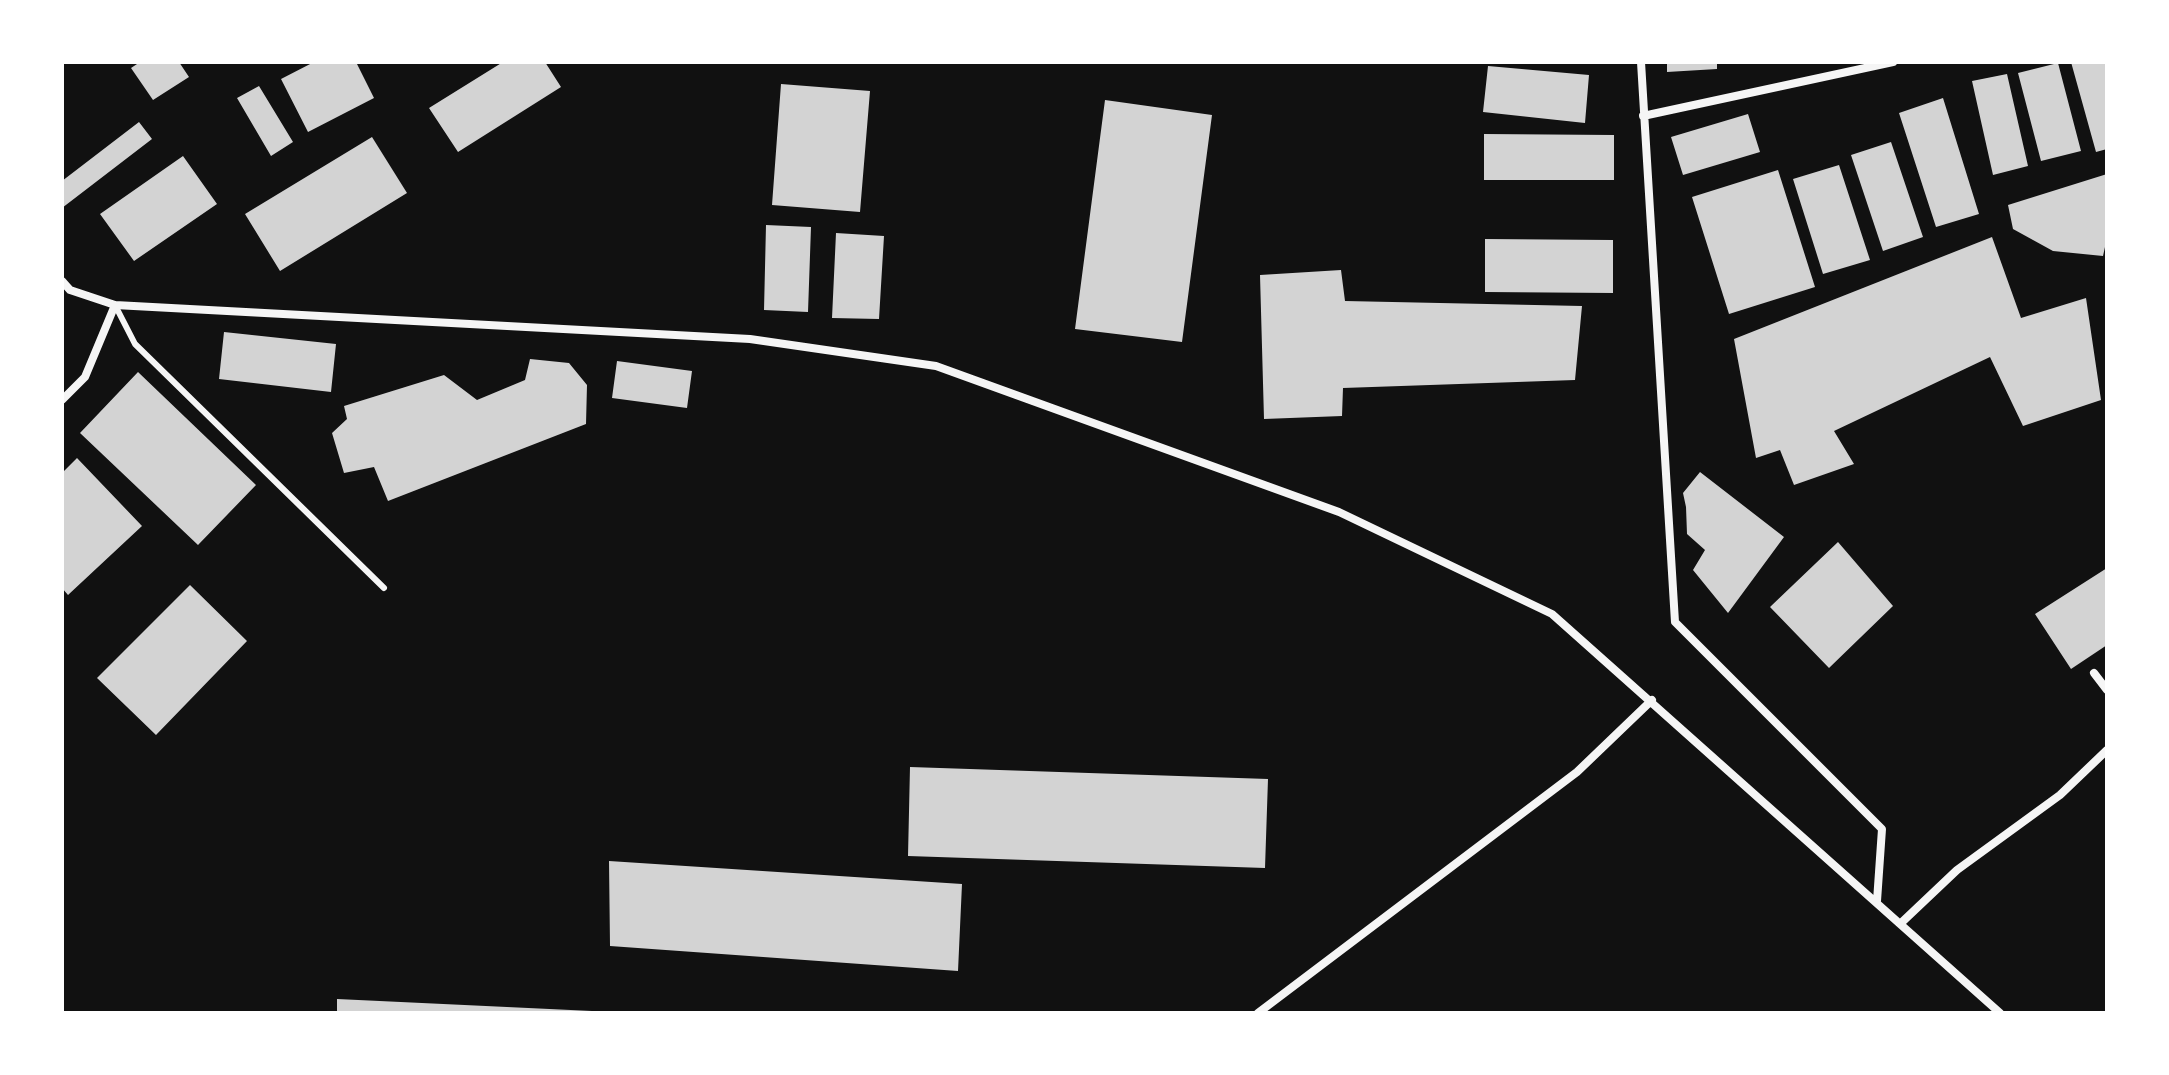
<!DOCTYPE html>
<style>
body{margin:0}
#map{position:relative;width:2169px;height:1075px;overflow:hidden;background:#111;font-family:"Alegreya Sans",sans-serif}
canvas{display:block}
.frame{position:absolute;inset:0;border:64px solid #fff;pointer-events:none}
</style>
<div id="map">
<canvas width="2169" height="1075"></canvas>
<div class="frame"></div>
</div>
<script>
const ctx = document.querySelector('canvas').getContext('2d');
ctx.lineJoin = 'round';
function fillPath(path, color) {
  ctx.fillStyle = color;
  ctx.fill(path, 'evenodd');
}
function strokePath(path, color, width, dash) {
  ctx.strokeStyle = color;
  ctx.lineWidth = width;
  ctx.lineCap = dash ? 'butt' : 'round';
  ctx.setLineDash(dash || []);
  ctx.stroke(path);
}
const building = new Path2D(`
 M 140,62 L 179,62 L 189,77 L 153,100 L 131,68 Z
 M 314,62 L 356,62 L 374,98 L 308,132 L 281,79 Z
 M 503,62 L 545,62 L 561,87 L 458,152 L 429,108 Z
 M 1667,62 L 1717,62 L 1717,69 L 1667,72 Z
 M 2071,62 L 2105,62 L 2107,149 L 2096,152 Z
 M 2058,63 L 2081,151 L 2041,161 L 2018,73 Z
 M 1488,66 L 1589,75 L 1585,123 L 1483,112 Z
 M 2007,74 L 2028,166 L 1993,175 L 1972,81 Z
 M 781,84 L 870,91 L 860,212 L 772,205 Z
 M 259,86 L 293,142 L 271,156 L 237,98 Z
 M 1943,98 L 1979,214 L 1936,227 L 1899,113 Z
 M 1105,100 L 1212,115 L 1182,342 L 1075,329 Z
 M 1748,114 L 1760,152 L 1683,175 L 1671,137 Z
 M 139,122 L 152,139 L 62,208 L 62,181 Z
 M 1484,134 L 1614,135 L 1614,180 L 1484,180 Z
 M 372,137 L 407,193 L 280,271 L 245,214 Z
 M 1891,142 L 1923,237 L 1883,251 L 1851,155 Z
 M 183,156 L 217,204 L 134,261 L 100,214 Z
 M 1839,165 L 1870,260 L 1823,274 L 1793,179 Z
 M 1778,170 L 1815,287 L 1729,314 L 1692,197 Z
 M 2107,174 L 2107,238 L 2103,256 L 2053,251 L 2013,229 L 2008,205 Z
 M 766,225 L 811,227 L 808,312 L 764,310 Z
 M 836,233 L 884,236 L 879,319 L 832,318 Z
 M 1992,237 L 2021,318 L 2086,298 L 2101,400 L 2023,426 L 1990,357 L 1834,431 L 1854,464 L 1794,485 L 1780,450 L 1756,458 L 1734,339 Z
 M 1485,239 L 1613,240 L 1613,293 L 1485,292 Z
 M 1341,270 L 1345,301 L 1582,306 L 1575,380 L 1343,388 L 1342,416 L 1264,419 L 1260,275 Z
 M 224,332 L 336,344 L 331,392 L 219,379 Z
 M 530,359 L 569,363 L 587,385 L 586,424 L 388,501 L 374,467 L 344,473 L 332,433 L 347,419 L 344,406 L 444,375 L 477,400 L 525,380 Z
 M 617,361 L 692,371 L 687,408 L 612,398 Z
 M 138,372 L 256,485 L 198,545 L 80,433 Z
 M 77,458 L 142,526 L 68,595 L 62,588 L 62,473 Z
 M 1700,472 L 1784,537 L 1728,613 L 1693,570 L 1705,550 L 1687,534 L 1686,507 L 1683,493 Z
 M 1838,542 L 1893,606 L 1829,668 L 1770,607 Z
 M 2107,568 L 2107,645 L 2071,669 L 2035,614 Z
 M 190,585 L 247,641 L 156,735 L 97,678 Z
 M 910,767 L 1268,779 L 1265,868 L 908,856 Z
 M 609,861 L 962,884 L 958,971 L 610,946 Z
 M 337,999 L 592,1011 L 592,1013 L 337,1013 Z`);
const service = new Path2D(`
 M 115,305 L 135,344 L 384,588`);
const minor = new Path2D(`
 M 1641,62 L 1675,622 L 1882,829 L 1877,901
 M 1643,116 L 1893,62
 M 62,281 L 70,290 L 115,305 L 750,339 L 936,366 L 1339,512 L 1552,614 L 2000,1013
 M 62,400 L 85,377 L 115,305
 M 2094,673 L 2107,690
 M 1900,924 L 1957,870 L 2060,795 L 2107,750
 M 1258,1013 L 1577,772 L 1652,700`);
fillPath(building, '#d3d3d3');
strokePath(service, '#f5f5f5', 6);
strokePath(minor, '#f5f5f5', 8);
</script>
